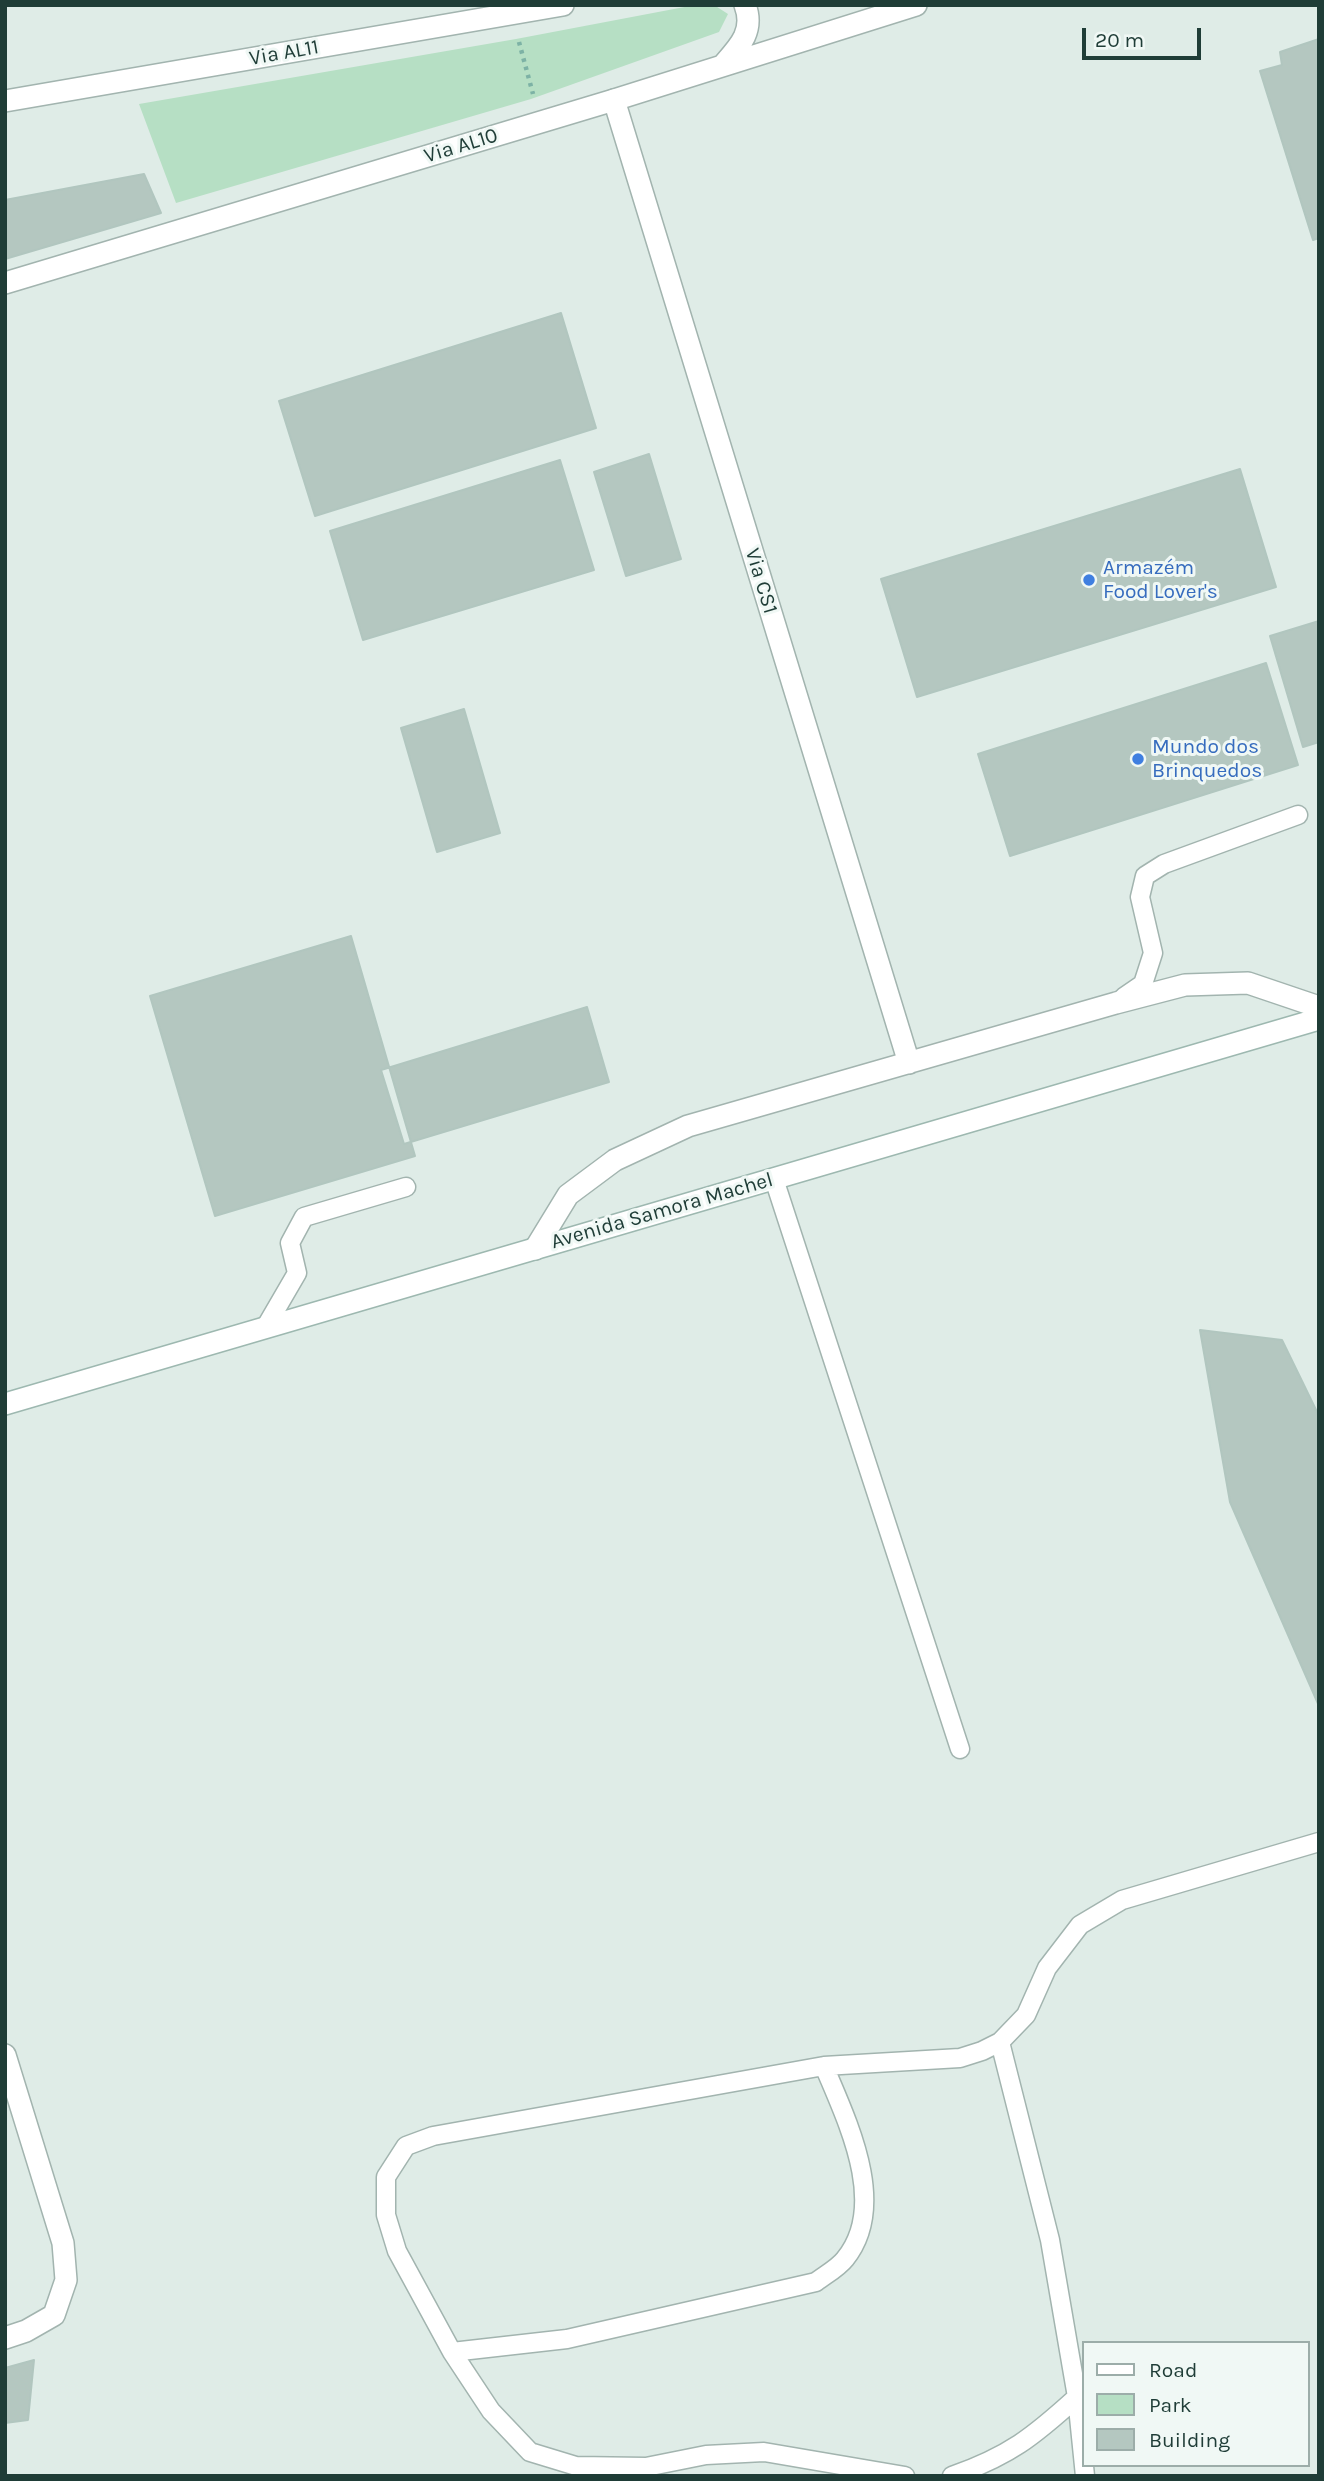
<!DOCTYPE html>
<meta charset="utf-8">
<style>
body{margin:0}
#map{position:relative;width:1324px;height:2481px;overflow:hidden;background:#dfece7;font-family:Karla,sans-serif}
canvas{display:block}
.frame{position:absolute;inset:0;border:7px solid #1f3d37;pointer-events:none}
.legend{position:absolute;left:1082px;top:2341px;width:228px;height:126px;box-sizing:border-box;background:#f0f8f5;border:2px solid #9cada9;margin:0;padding:9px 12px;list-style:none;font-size:21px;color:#1f3d37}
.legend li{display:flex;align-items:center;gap:14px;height:35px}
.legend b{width:35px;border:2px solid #9cada9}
.scale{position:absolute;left:1082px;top:28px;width:119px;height:32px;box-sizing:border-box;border:4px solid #1f3d37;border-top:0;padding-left:9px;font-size:21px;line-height:24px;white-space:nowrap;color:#1f3d37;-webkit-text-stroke:5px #f0f8f5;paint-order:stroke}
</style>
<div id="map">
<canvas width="1324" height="2481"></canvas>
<div class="frame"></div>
<ul class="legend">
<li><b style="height:9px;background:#fff"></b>Road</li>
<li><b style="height:19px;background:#b6dfc4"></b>Park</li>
<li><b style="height:19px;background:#b4c7c0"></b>Building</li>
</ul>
<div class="scale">20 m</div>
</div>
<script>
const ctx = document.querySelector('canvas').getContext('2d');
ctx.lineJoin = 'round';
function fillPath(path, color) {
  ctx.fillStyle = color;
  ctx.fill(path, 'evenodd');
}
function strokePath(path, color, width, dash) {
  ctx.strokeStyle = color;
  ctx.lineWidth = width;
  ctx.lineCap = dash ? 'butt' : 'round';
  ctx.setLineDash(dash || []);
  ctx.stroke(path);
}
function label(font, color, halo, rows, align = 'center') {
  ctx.font = font + ' Karla,sans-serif';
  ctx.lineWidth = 6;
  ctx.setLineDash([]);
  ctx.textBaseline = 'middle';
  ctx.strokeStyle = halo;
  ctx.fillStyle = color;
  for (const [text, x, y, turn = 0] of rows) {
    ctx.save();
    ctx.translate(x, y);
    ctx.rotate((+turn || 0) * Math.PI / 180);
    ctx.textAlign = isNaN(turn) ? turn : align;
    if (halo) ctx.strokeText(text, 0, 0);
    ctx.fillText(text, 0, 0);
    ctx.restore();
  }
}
const green = new Path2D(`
 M 695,5 L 714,5 L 728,14 L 719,32 L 531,99 L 176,203 L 139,104 L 516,39 Z`);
const building = new Path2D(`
 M 1319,39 L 1319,238 L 1313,240 L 1260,71 L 1282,65 L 1280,52 Z
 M 144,174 L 161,213 L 5,259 L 5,200 Z
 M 561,313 L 596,428 L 315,516 L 279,401 Z
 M 649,454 L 681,559 L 626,576 L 594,472 Z
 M 560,460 L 594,570 L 363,640 L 330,531 Z
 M 1240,469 L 1276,587 L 917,697 L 881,579 Z
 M 1319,621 L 1319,742 L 1303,747 L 1270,636 Z
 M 1266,663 L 1298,765 L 1010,856 L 978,754 Z
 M 464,709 L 500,833 L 437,852 L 401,728 Z
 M 351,936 L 415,1156 L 215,1216 L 150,996 Z
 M 587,1007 L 609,1082 L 404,1144 L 381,1070 Z
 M 1200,1330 L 1282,1340 L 1319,1416 L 1319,1706 L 1230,1502 Z
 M 34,2360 L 28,2420 L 5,2423 L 5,2368 Z`);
const path = new Path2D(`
 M 519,42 L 533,94`);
const service = new Path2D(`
 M 1124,997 L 1143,984 L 1153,953 L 1140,897 L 1145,876 L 1164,864 L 1298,815
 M 774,1179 L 960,1749
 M 265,1328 L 297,1273 L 290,1243 L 304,1217 L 406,1187
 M 452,2352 L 567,2339 L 816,2282 C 825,2275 838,2268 845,2259 C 889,2205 847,2121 824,2066
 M 1077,2397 L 1085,2476
 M 905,2476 L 764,2452 L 706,2455 L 646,2467 L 576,2466 L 530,2452 L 491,2411 L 452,2352 L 397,2251 L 386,2215 L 386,2177 L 406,2146 L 433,2136 L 824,2066 L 960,2058 L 982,2051 L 1000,2042 L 1026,2015 L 1047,1968 L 1080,1925 L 1122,1900 L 1319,1842
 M 952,2476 C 1009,2456 1033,2437 1077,2397 L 1050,2240 L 1000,2042`);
const minor = new Path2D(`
 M 614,100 L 909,1063
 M 535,1249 L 568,1195 L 615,1160 L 688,1126 L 1116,1003 L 1185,985 L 1248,983 L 1319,1007
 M 5,2055 L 63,2243 L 66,2280 L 54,2315 L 26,2331 L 5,2338`);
const tertiary = new Path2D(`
 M 723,65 C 739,47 755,31 745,5
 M 5,101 L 563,5
 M 5,283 L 614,100 L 916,5`);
const secondary = new Path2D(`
 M 5,1404 L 1319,1019`);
const markers = [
 [1089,580,7,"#3f7fe0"],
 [1138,759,7,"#3f7fe0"]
];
const streetNames = [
 ["Via AL11",284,53,-10],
 ["Via AL10",461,146,-17],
 ["Via CS1",761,581,73],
 ["Avenida Samora Machel",662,1211,-16]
];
const shopNames = [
 ["Armazém",1103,568],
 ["Food Lover's",1103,592],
 ["Mundo dos",1152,747],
 ["Brinquedos",1152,771]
];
fillPath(green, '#b6dfc4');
fillPath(building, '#b4c7c0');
strokePath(building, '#b1c6bf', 2);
strokePath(service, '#a2b4af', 21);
strokePath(minor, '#a2b4af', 24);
strokePath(tertiary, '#a2b4af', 24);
strokePath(secondary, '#9db8b0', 24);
strokePath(path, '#7db2a5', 4.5, [3.5, 5]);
strokePath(service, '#fff', 18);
strokePath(minor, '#fff', 21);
strokePath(tertiary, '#fff', 21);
strokePath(secondary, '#fff', 21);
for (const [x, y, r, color] of markers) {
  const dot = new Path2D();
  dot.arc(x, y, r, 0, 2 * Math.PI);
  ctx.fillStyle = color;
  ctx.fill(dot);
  strokePath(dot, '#f0f8f5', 2.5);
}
label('21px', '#1f3d37', '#f0f8f5', streetNames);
label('21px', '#366cbe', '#f0f8f5', shopNames, 'left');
</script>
